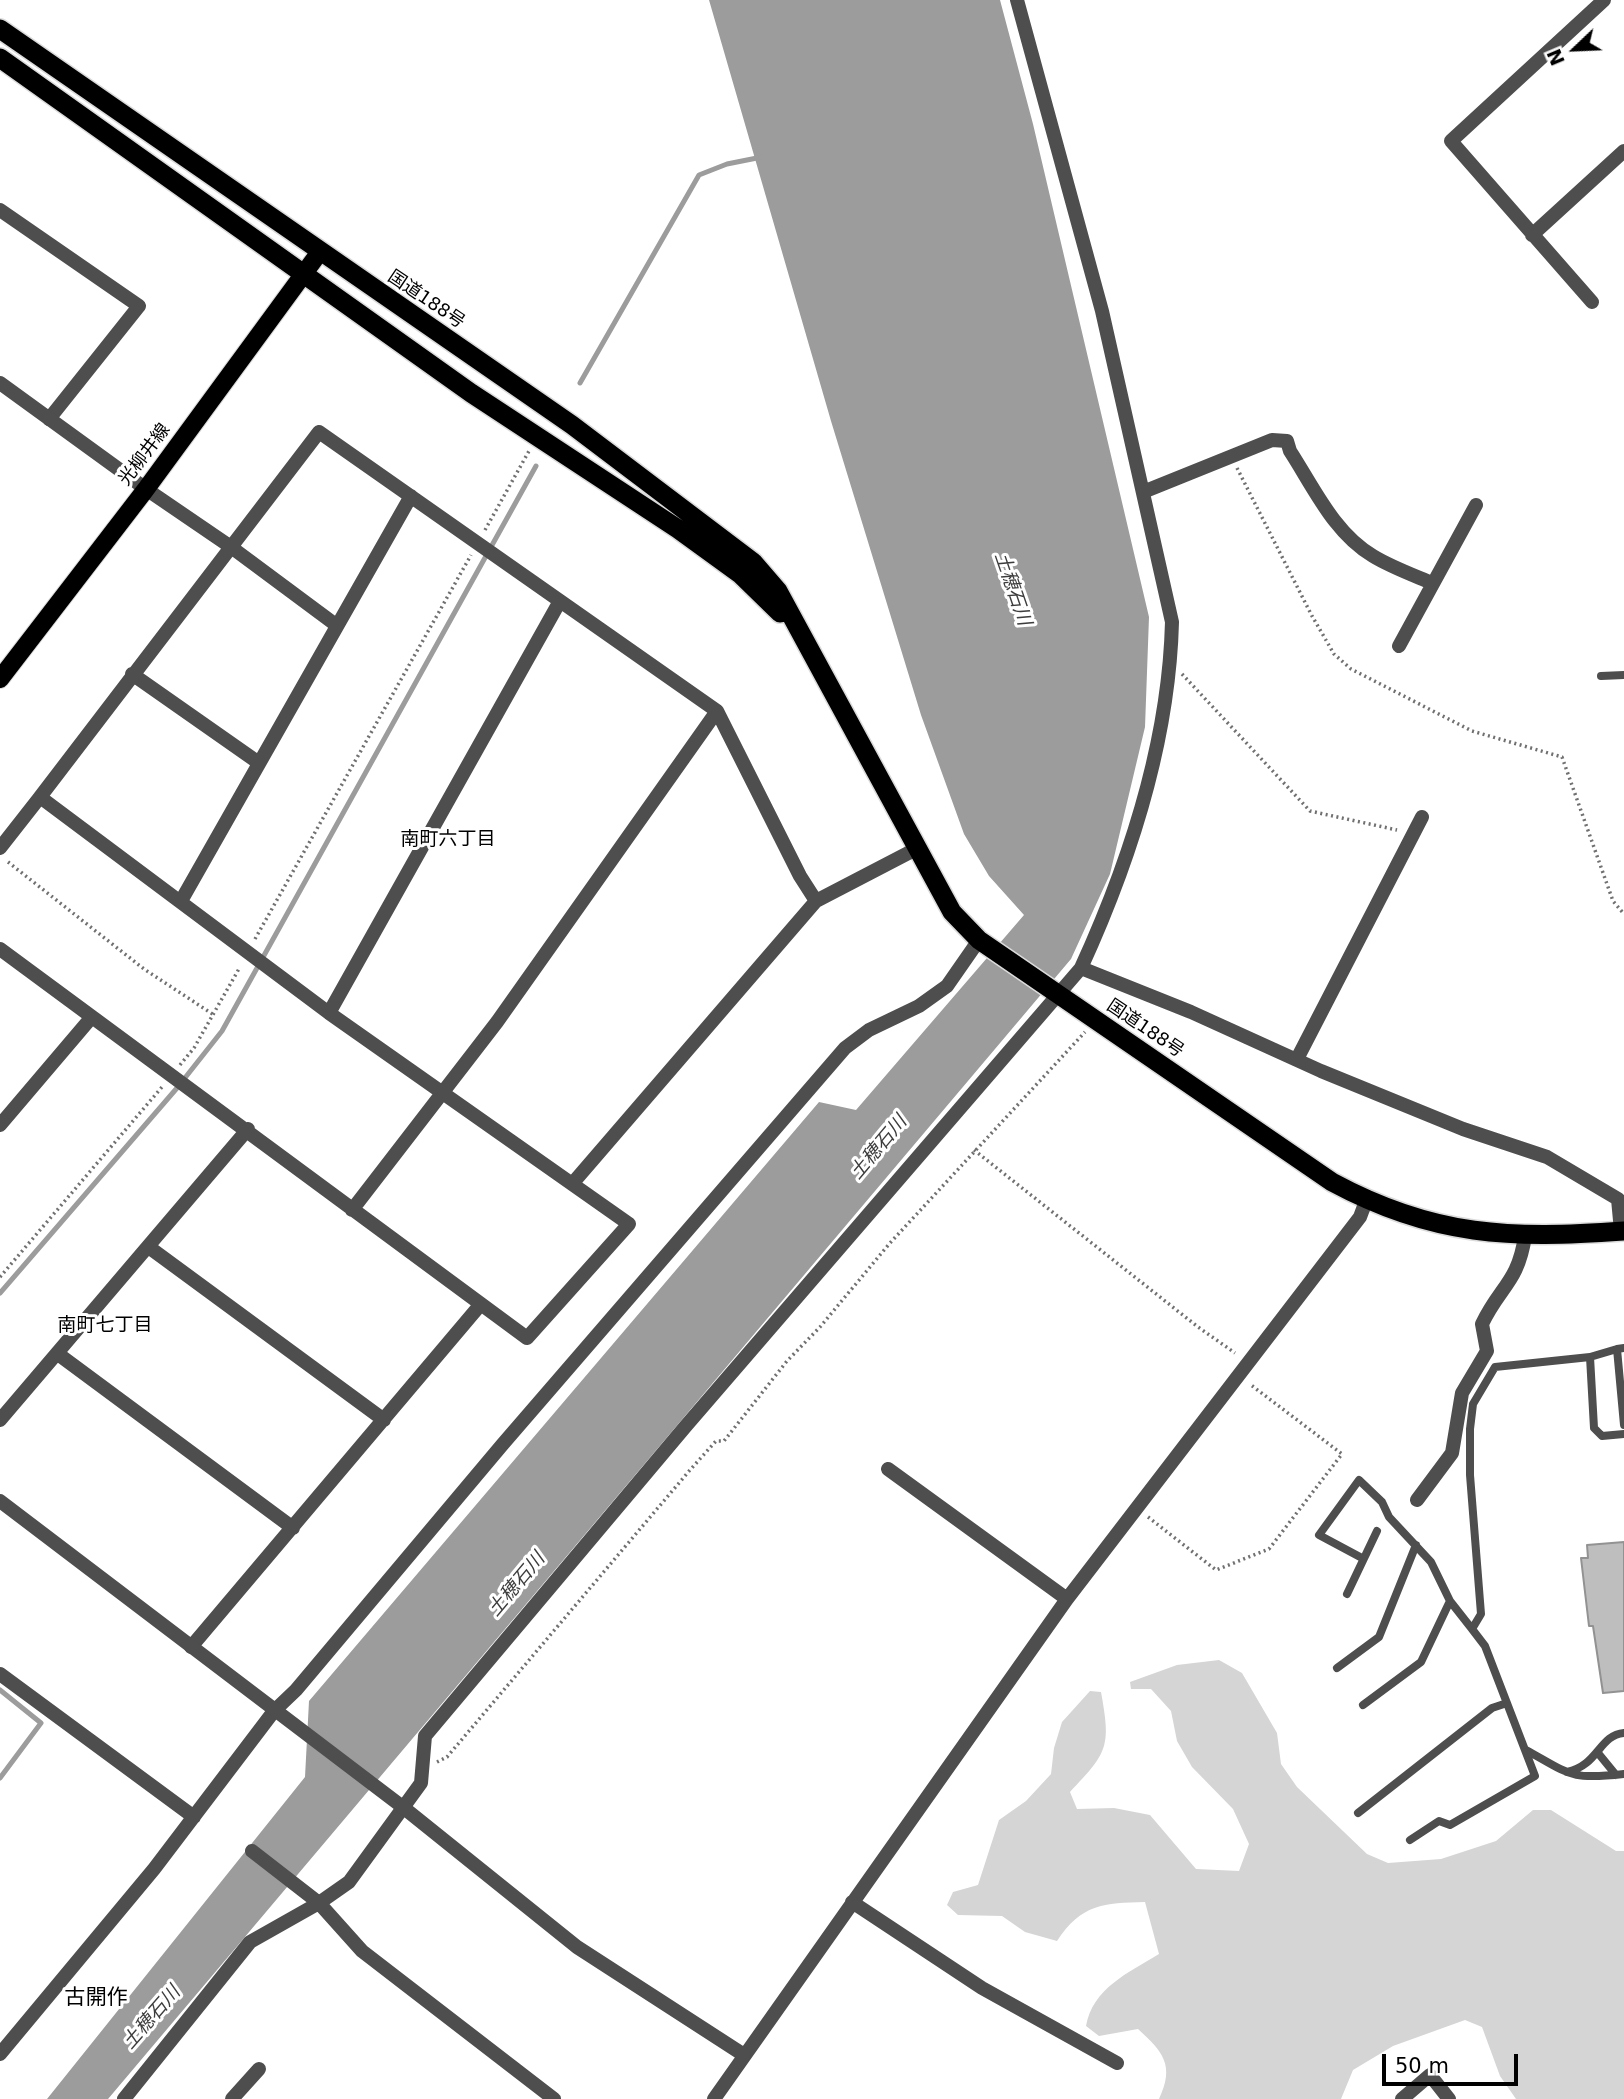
<!DOCTYPE html>
<meta charset="utf-8">
<style>
body{margin:0}
#map{position:relative;width:1624px;height:2099px;overflow:hidden;background:#fff;font-family:"DejaVu Sans",sans-serif}
canvas{display:block}
.north{position:absolute;left:1540px;top:14px;width:70px;height:70px;-webkit-text-stroke:5px #fff;paint-order:stroke;rotate:247deg;font-size:19px;font-weight:700;line-height:28px;text-align:center;color:#000}
.north::after{content:'';display:block;margin:auto;width:24px;height:32px;background:#000;clip-path:polygon(50% 0,100% 100%,50% 72%,0 100%)}
.scale{position:absolute;left:1382px;top:2054px;width:136px;height:32px;box-sizing:border-box;border:4px solid #000;border-top:0;padding-left:9px;font-size:21px;line-height:24px;white-space:nowrap;color:#000;-webkit-text-stroke:5px #fff;paint-order:stroke}
</style>
<div id="map">
<canvas width="1624" height="2099"></canvas>
<div class="north">N</div>
<div class="scale">50 m</div>
</div>
<script>
const ctx = document.querySelector('canvas').getContext('2d');
ctx.lineJoin = 'round';
function fillPath(path, color) {
  ctx.fillStyle = color;
  ctx.fill(path, 'evenodd');
}
function strokePath(path, color, width, dash) {
  ctx.strokeStyle = color;
  ctx.lineWidth = width;
  ctx.lineCap = dash ? 'butt' : 'round';
  ctx.setLineDash(dash || []);
  ctx.stroke(path);
}
function label(font, color, halo, rows, align = 'center') {
  ctx.font = font + ' "DejaVu Sans","Noto Sans JP",sans-serif';
  ctx.lineWidth = 6;
  ctx.setLineDash([]);
  ctx.textBaseline = 'middle';
  ctx.strokeStyle = halo;
  ctx.fillStyle = color;
  for (const [text, x, y, turn = 0] of rows) {
    ctx.save();
    ctx.translate(x, y);
    ctx.rotate((+turn || 0) * Math.PI / 180);
    ctx.textAlign = isNaN(turn) ? turn : align;
    if (halo) ctx.strokeText(text, 0, 0);
    ctx.fillText(text, 0, 0);
    ctx.restore();
  }
}
const green = new Path2D(`
 M 1219,1660 L 1242,1673 L 1277,1733 L 1281,1764 L 1297,1787 L 1367,1854 L 1388,1863 L 1441,1859 L 1496,1841 L 1533,1810 L 1551,1810 L 1616,1851 L 1624,1851 L 1624,2099 L 1516,2099 L 1500,2076 L 1482,2027 L 1465,2020 L 1393,2046 L 1353,2070 L 1341,2099 L 1159,2099 C 1175,2065 1163,2052 1138,2029 L 1099,2036 L 1086,2026 C 1093,1988 1128,1973 1159,1954 L 1145,1902 C 1104,1903 1081,1904 1057,1941 L 1025,1932 L 1002,1916 L 958,1915 L 947,1905 L 953,1892 L 978,1885 L 999,1820 L 1026,1801 L 1051,1774 L 1054,1748 L 1062,1722 L 1090,1691 L 1101,1692 C 1111,1747 1108,1752 1070,1792 L 1077,1809 L 1114,1808 L 1150,1815 L 1196,1869 L 1239,1871 L 1249,1844 L 1233,1809 L 1192,1767 L 1177,1741 L 1171,1711 L 1151,1689 L 1131,1689 L 1130,1682 L 1177,1665 Z`);
const water = new Path2D(`
 M 709,0 L 1000,0 L 1033,124 L 1149,617 L 1145,727 L 1110,874 L 1071,959 L 108,2099 L 47,2099 L 305,1777 L 309,1701 L 819,1102 L 856,1110 L 1024,915 L 989,876 L 964,834 L 921,715 L 831,421 Z`);
const stream = new Path2D(`
 M 580,383 L 699,175 L 727,164 L 762,157
 M 0,1293 L 177,1088 L 222,1031 L 536,466
 M 0,1690 L 41,1723 L 0,1778`);
const building = new Path2D(`
 M 1624,1542 L 1624,1691 L 1603,1693 L 1593,1626 L 1589,1626 L 1581,1558 L 1588,1558 L 1587,1545 Z`);
const path = new Path2D(`
 M 1237,468 L 1312,616 L 1334,654 L 1351,669 L 1472,731 L 1562,757 L 1613,901 L 1624,914
 M 485,530 L 529,451
 M 1182,674 L 1310,811 L 1397,830
 M 8,862 L 144,969 L 214,1015
 M 255,939 L 471,555
 M 180,1065 L 194,1048 L 240,967
 M 974,1150 L 1198,1327 L 1235,1353
 M 0,1277 L 162,1087
 M 1148,1517 L 1216,1570 L 1269,1549 L 1342,1454 L 1251,1385
 M 437,1762 L 447,1757 L 690,1470 L 716,1441 L 724,1441 L 787,1361 L 820,1327 L 890,1243 L 1085,1032`);
const service = new Path2D(`
 M 1601,676 L 1624,675
 M 1624,1348 L 1617,1349 L 1624,1425
 M 1590,1357 L 1594,1428 L 1602,1436 L 1624,1434
 M 1362,1558 L 1319,1535 L 1359,1480 L 1382,1502 L 1389,1517 L 1431,1562 L 1450,1601 L 1472,1629
 M 1347,1594 L 1377,1531
 M 1337,1668 L 1379,1637 L 1416,1545
 M 1363,1705 L 1421,1662 L 1450,1601
 M 1526,1750 C 1571,1775 1570,1780 1624,1774
 M 1598,1753 L 1616,1775
 M 1567,1772 C 1599,1765 1599,1735 1624,1733
 M 1358,1813 L 1492,1708 L 1507,1703
 M 1410,1840 L 1439,1821 L 1450,1825 L 1535,1776 L 1485,1646 L 1472,1629 L 1481,1614 L 1470,1475 L 1470,1429 L 1473,1404 L 1495,1367 L 1590,1357 L 1617,1349`);
const minor = new Path2D(`
 M 0,210 L 139,306 L 49,419
 M 1532,235 L 1624,151
 M 1592,302 L 1451,141 L 1604,0
 M 146,489 L 231,547 L 336,625
 M 1143,492 L 1272,440 L 1287,441 L 1290,451 C 1314,488 1334,533 1373,556 C 1391,567 1413,575 1432,583
 M 1399,646 L 1476,505
 M 132,674 L 259,763
 M 0,848 L 40,797
 M 181,901 L 411,496
 M 0,949 L 527,1338 L 629,1224 L 329,1013 L 40,797 L 319,432 L 717,711 L 800,876 L 816,901
 M 1081,968 L 1191,1012 L 1321,1071 L 1463,1129 L 1547,1157 L 1618,1199 L 1621,1231
 M 329,1013 L 560,601
 M 1297,1059 L 1422,817
 M 0,1125 L 91,1018
 M 572,1184 L 816,901 L 916,849
 M 352,1210 L 497,1022 L 717,711
 M 150,1248 L 384,1420
 M 58,1354 L 293,1528
 M 0,1420 L 248,1129
 M 888,1469 L 1067,1599
 M 1417,1500 L 1452,1453 L 1462,1393 L 1487,1351 L 1482,1324 C 1500,1286 1518,1283 1525,1236
 M 191,1647 L 481,1304
 M 0,1674 L 194,1817
 M 252,1851 L 319,1903 L 362,1951 L 554,2099
 M 852,1902 L 982,1988 L 1117,2063
 M 0,2054 L 154,1869 L 274,1711 L 296,1690 L 502,1445 L 845,1048 L 869,1030 L 919,1006 L 947,986 L 979,940
 M 124,2099 L 250,1942 L 319,1903 L 349,1882 L 421,1783 L 425,1736 L 685,1427 L 1081,968 C 1130,861 1169,740 1172,622 L 1102,311 L 1017,0
 M 232,2099 L 259,2069
 M 714,2099 L 1067,1599 L 1360,1217 L 1366,1201
 M 1402,2099 L 1430,2075 L 1449,2099`);
const tertiary = new Path2D(`
 M 0,383 L 146,489
 M 0,1501 L 404,1808 L 577,1947 L 744,2055`);
const primary = new Path2D(`
 M 0,679 L 146,489 L 319,253`);
const trunk = new Path2D(`
 M 0,29 L 572,425 L 753,562 L 778,591 L 952,912 L 979,940 L 1332,1182 C 1434,1237 1511,1239 1624,1231
 M 0,58 L 471,393 L 678,529 L 740,574 L 780,613`);
const streetNames = [
 ["国道188号",426,300,34],
 ["光柳井線",145,455,-53],
 ["国道188号",1145,1029,34]
];
const waterNames = [
 ["土穂石川",1012,589,71],
 ["土穂石川",879,1148,-50],
 ["土穂石川",517,1585,-50],
 ["土穂石川",152,2018,-49]
];
const neighbourhoodNames = [
 ["南町六丁目",448,840],
 ["南町七丁目",105,1326]
];
const quarterNames = [
 ["古開作",96,1999]
];
fillPath(green, '#d5d5d5');
fillPath(water, '#9c9c9c');
strokePath(stream, '#9c9c9c', 5);
fillPath(building, '#bebebe');
strokePath(building, '#929292', 2);
strokePath(primary, '#dbdbdb', 20);
strokePath(trunk, '#dbdbdb', 22);
strokePath(path, '#707070', 3.5, [2, 3.5]);
strokePath(service, '#4e4e4e', 8);
strokePath(minor, '#4e4e4e', 14);
strokePath(tertiary, '#4e4e4e', 14);
strokePath(primary, '#000', 18);
strokePath(trunk, '#000', 19);
label('18px', '#000', '#fff', streetNames);
label('italic 19px', '#3d3d3d', '#fff', waterNames);
label('19px', '#000', '#fff', neighbourhoodNames);
label('21px', '#000', '#fff', quarterNames);
</script>
